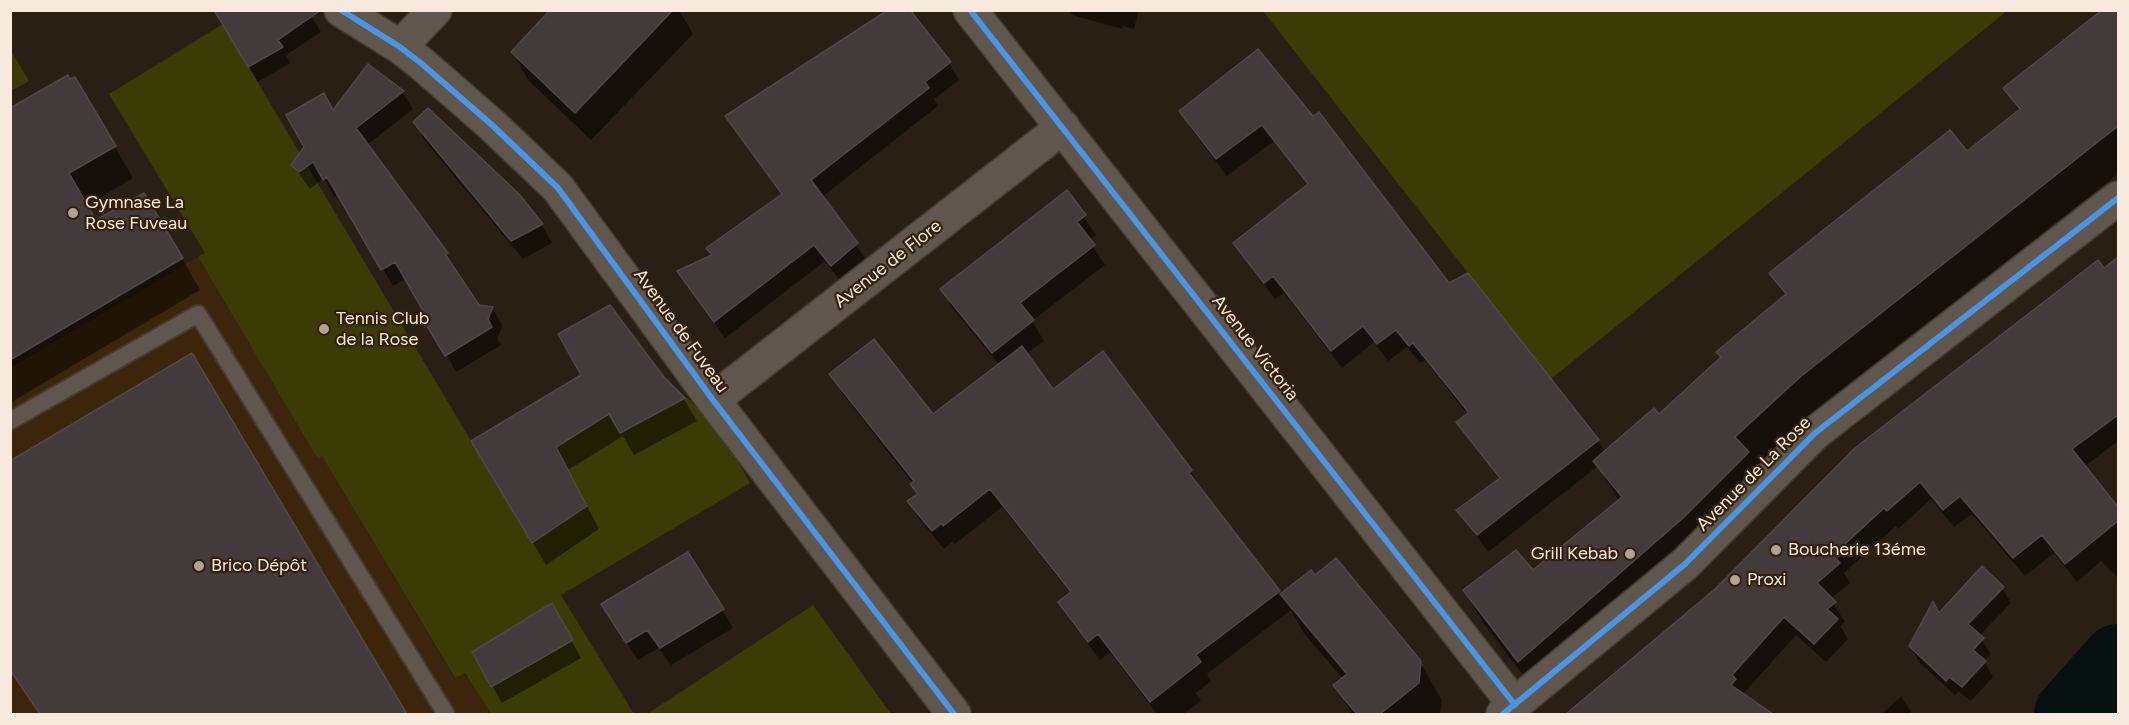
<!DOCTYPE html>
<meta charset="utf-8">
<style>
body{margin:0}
#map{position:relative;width:2129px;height:725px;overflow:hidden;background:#2a1f14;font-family:Figtree,sans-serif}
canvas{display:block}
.frame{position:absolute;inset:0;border:12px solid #f7eadd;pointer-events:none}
</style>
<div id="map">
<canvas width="2129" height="725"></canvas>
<div class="frame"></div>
</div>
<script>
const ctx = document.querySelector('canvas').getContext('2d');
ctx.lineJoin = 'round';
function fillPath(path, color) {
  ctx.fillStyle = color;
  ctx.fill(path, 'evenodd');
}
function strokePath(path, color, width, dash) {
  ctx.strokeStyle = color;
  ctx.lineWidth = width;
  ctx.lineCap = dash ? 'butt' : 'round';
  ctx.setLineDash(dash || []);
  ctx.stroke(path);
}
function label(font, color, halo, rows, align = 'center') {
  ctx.font = font + ' Figtree,sans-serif';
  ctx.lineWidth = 4.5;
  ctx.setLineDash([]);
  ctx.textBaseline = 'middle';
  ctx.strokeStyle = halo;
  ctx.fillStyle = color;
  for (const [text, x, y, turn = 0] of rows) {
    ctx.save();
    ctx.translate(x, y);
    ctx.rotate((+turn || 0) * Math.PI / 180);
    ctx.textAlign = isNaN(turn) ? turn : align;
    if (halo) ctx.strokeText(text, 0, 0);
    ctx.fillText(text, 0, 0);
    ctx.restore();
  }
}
const built = new Path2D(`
 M 198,257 L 318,458 L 322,455 L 454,678 L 464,673 L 491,714 L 11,714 L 10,368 Z`);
const green = new Path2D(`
 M 1263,11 L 2007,11 L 1551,379 Z
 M 223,24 L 471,441 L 562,387 L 585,429 L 669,383 C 703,408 730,446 750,483 L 561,595 L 634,714 L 491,714 L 465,673 L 455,678 L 322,456 L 318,459 L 198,257 L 205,253 L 109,94 Z
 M 11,51 L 29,81 L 11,91 L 10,91 Z
 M 813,605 L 891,714 L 647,714 Z`);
const shadow = new Path2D(`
 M 216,10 L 295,10 L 312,17 L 321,32 L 286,55 L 290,63 L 258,82 Z
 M 553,10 L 679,10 L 693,34 L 591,140 L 528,80 L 513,52 Z
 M 1070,10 L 1139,10 L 1134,29 L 1123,26 L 1122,29 L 1072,15 Z
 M 2104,10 L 2118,10 L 2118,174 L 1819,410 L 1756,468 L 1767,486 L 1538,694 L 1484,624 L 1465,591 L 1532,572 L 1619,501 L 1598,466 L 1488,552 L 1458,510 L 1500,480 L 1458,422 L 1468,415 L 1425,360 L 1420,363 L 1407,347 L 1388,361 L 1374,342 L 1342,368 L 1284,293 L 1275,299 L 1235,244 L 1308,186 L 1274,141 L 1227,176 L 1191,129 L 1180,111 L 1258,51 L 1449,284 L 1598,441 L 1605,452 L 1659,416 L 1722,359 L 1718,353 L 1785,297 L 1771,273 L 1967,153 L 2019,112 L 2005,88 Z
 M 949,63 L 959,80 L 934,99 L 938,106 L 822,197 L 867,261 L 841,282 L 825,261 L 725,338 L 679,272 L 712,256 L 708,248 L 782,196 L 727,117 Z
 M 75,79 L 133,178 L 86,206 L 95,222 L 182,258 L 200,290 L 10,403 L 10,110 Z
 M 402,92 L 413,109 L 367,145 L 446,254 L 455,272 L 478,307 L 492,308 L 503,326 L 497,338 L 501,345 L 456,372 L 406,279 L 393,286 L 339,194 L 334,197 L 324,178 L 310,189 L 293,165 L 333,112 Z
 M 415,122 L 518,195 L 542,225 L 552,243 L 523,259 L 425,141 Z
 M 1067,192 L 1096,235 L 1089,240 L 1105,265 L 1032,321 L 1044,341 L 1026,354 L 1053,391 L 1102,353 L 1191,471 L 1201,491 L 1281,595 L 1420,662 L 1442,700 L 1440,714 L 1352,714 L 1335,686 L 1343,679 L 1303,632 L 1291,610 L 1207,674 L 1211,681 L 1196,693 L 1201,701 L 1183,714 L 1157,714 L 1110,652 L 1100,660 L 1071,621 L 1060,602 L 1071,594 L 1002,507 L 955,544 L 953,541 L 944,549 L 920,520 L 909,502 L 919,495 L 913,484 L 842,393 L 831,374 L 933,416 L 999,365 L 953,309 L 942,290 Z
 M 2118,259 L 2118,441 L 2084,467 L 2118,510 L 2118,578 L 2101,561 L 2077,582 L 2054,553 L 2025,576 L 1972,514 L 1954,527 L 1931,499 L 1898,529 L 1896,526 L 1844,573 L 1850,583 L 1830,599 L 1845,622 L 1840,626 L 1848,639 L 1826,662 L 1796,635 L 1743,694 L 1770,714 L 1570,714 Z
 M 191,355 L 406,714 L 39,714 L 10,669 Z
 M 663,378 L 684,399 L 697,421 L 634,455 L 623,436 L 568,470 L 599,529 L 546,565 L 473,441 Z
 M 2002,588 L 2011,603 L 1979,636 L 1991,654 L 1984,661 L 1993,677 L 1971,701 L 1959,692 L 1955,695 L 1919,662 L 1910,646 L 1939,614 Z
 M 552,605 L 581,658 L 502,703 L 474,653 Z
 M 722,610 L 733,628 L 671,665 L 659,648 L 638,660 L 614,623 Z
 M 1901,696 L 1912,714 L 1882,714 Z`);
const river = new Path2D(`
 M 2070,714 L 2118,660`);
const building = new Path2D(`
 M 214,10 L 321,10 L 278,40 L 283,47 L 248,67 Z
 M 550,10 L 673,10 L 575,113 L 511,52 Z
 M 888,10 L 910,10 L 951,62 L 925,82 L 929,88 L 811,180 L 858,243 L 831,266 L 814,245 L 714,322 L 677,271 L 712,255 L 706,248 L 782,194 L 725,116 Z
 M 2102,10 L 2118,10 L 2118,126 L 1800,377 L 1735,437 L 1749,452 L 1683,518 L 1518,662 L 1463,590 L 1516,550 L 1533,570 L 1622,497 L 1593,461 L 1654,408 L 1659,414 L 1721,357 L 1716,352 L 1786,294 L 1769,273 L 1950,130 L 1967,151 L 2020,109 L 2003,88 Z
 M 1258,49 L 1313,116 L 1319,112 L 1449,283 L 1468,273 L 1599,440 L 1477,535 L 1456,510 L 1500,478 L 1456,422 L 1468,413 L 1466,409 L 1413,343 L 1409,346 L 1396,330 L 1377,344 L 1363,326 L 1331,351 L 1273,276 L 1264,283 L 1233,243 L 1308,184 L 1262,125 L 1216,159 L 1179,111 Z
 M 368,64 L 404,91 L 356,128 L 448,253 L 445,254 L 479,305 L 493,307 L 488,319 L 492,327 L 445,356 L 427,326 L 430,323 L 395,262 L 381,270 L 327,177 L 323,180 L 313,162 L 299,172 L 291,165 L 304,147 L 286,115 L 324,93 L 333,110 Z
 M 68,75 L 70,79 L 75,77 L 116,146 L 69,173 L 96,220 L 144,193 L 183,258 L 10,360 L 10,108 Z
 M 428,108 L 519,194 L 543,224 L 511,241 L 413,122 Z
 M 1067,190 L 1086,215 L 1077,222 L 1095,245 L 1020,303 L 1034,320 L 992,353 L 940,289 Z
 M 2118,257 L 2118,415 L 2072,449 L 2118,507 L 2118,521 L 2065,564 L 2042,535 L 2013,558 L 1960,496 L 1943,510 L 1920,482 L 1887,511 L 1884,508 L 1833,555 L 1840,563 L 1817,583 L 1836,602 L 1827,609 L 1838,619 L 1814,644 L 1784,617 L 1732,675 L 1736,679 L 1731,685 L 1773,714 L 1566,714 L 1715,589 L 1855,448 L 2098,260 L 2104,268 Z
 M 610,305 L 664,377 L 685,398 L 620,433 L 609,414 L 556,447 L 587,506 L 532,543 L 471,441 L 581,375 L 558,334 Z
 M 874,339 L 933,414 L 1022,346 L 1053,389 L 1103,351 L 1192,470 L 1189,473 L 1280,591 L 1196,655 L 1201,662 L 1150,702 L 1098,634 L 1088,642 L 1058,602 L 1071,592 L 990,489 L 943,526 L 942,523 L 932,531 L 907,501 L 918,494 L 910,484 L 914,481 L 829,374 Z
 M 192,353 L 407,714 L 40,714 L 10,670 L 10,461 Z
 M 688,552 L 724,609 L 660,648 L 647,630 L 626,643 L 601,604 Z
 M 1336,558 L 1421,661 L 1419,683 L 1380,714 L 1357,714 L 1344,699 L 1333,685 L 1347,674 L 1280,594 L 1311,570 L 1315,575 Z
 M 1982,566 L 2004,587 L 1968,624 L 1984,638 L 1973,650 L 1986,661 L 1962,687 L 1949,677 L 1946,681 L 1909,646 L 1933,601 L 1939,613 Z
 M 552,603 L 573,640 L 491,687 L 472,652 Z`);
const service = new Path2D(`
 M 10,421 L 198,314 L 446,714`);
const minor = new Path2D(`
 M 341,10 L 400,47 L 422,64 L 492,125 L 558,188 L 713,400 L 954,714
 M 970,10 L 1515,705
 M 400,47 L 435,10
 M 713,400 L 1063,127
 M 1503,714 L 1685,564 L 1815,433 L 2118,198`);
const cycleway = new Path2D(`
 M 341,10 L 400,47 L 422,64 L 492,125 L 558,188 L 713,400 L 954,714
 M 970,10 L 1515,705
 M 1503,714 L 1685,564 L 1815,433 L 2118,198`);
const markers = [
 [73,213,6,"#afa397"],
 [324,329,6,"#afa397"],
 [1776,550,6,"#afa397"],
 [1630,554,6,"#afa397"],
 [199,566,6,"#afa397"],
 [1735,580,6,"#afa397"]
];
const poiNames = [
 ["Gymnase La",85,203],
 ["Rose Fuveau",85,224],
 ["Tennis Club",336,319],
 ["de la Rose",336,340],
 ["Boucherie 13éme",1788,550],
 ["Grill Kebab",1618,554,"right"],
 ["Brico Dépôt",211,566],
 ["Proxi",1747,580]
];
const streetNames = [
 ["Avenue de Flore",888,264,-38],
 ["Avenue de Fuveau",681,331,54],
 ["Avenue Victoria",1255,348,52],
 ["Avenue de La Rose",1754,474,-45]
];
fillPath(built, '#3c260b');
fillPath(green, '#3b3c05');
fillPath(shadow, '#0007');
strokePath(river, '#071110', 72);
fillPath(building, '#433b3b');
strokePath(building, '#504747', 1.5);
strokePath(service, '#443b32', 20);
strokePath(minor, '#443b32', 36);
strokePath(service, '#5f564e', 16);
strokePath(minor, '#5f564e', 33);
strokePath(cycleway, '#4d94e3', 6);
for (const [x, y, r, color] of markers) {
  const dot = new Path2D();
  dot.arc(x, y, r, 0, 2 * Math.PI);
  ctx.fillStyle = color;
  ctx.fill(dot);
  strokePath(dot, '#34200a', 2);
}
label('18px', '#f7eadd', '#34200a', poiNames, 'left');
label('18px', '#f7eadd', '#34200a', streetNames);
</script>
